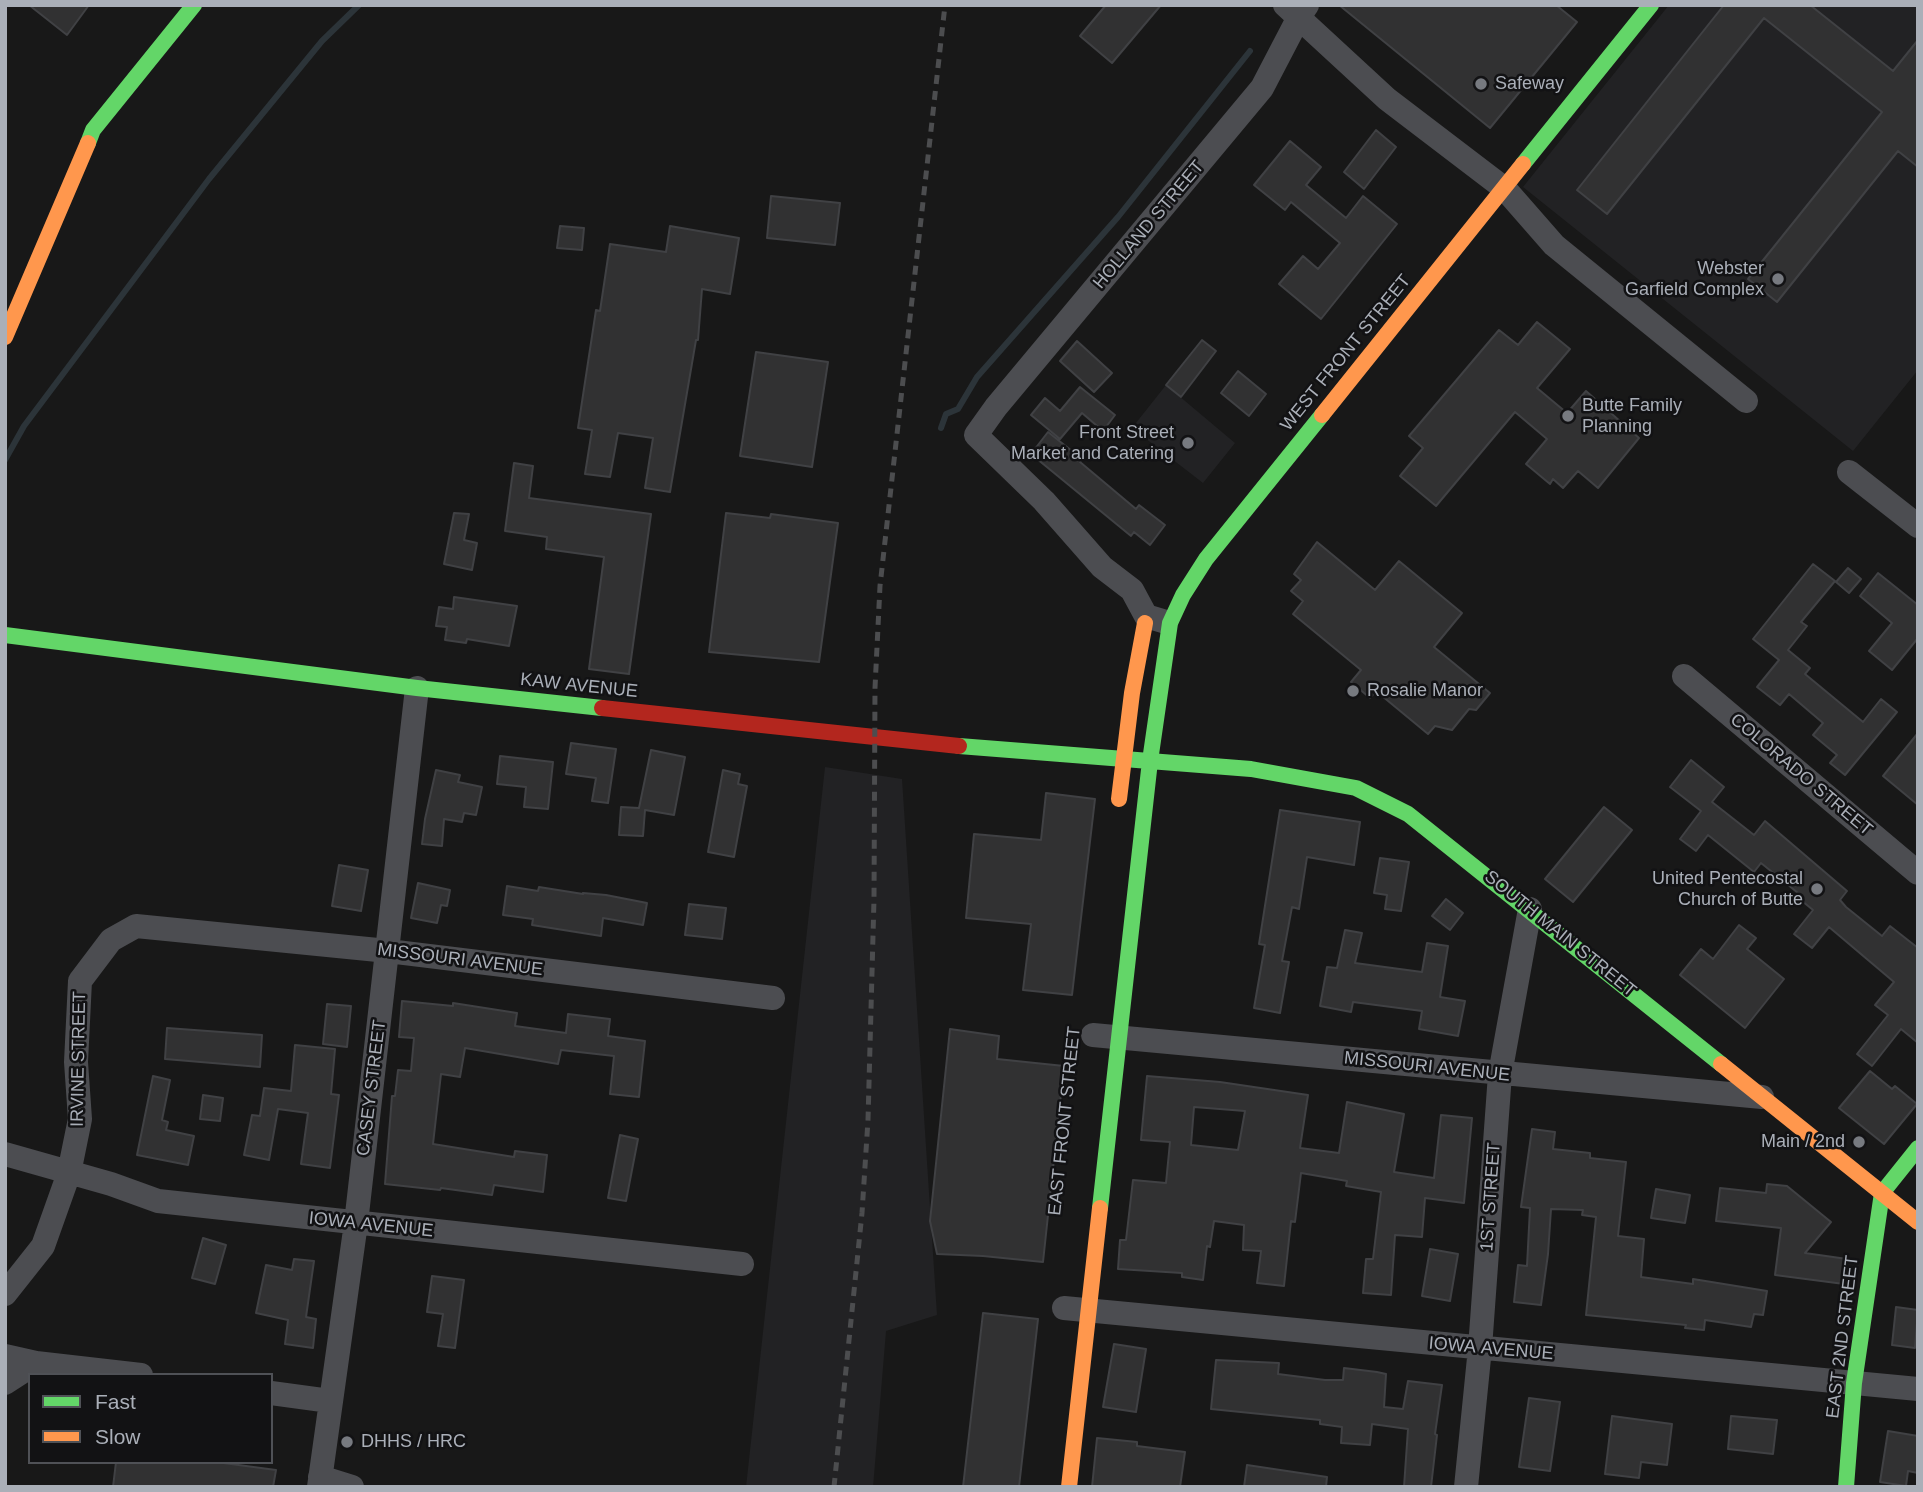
<!DOCTYPE html>
<style>
body{margin:0}
#map{position:relative;width:1923px;height:1492px;overflow:hidden;background:#181818;font-family:Helvetica,sans-serif}
canvas{display:block}
.frame{position:absolute;inset:0;border:7px solid #aaafb8;pointer-events:none}
.legend{position:absolute;left:28px;top:1373px;width:245px;height:91px;box-sizing:border-box;background:#121214;border:2px solid #4f5156;margin:0;padding:9px 12px;list-style:none;font-size:21px;color:#aaafb8}
.legend li{display:flex;align-items:center;gap:14px;height:35px}
.legend b{width:35px;border:2px solid #4f5156}
</style>
<div id="map">
<canvas width="1923" height="1492"></canvas>
<div class="frame"></div>
<ul class="legend">
<li><b style="height:9px;background:#63d668"></b>Fast</li>
<li><b style="height:9px;background:#ff974d"></b>Slow</li>
</ul>
</div>
<script>
const ctx = document.querySelector('canvas').getContext('2d');
ctx.lineJoin = 'round';
function fillPath(path, color) {
  ctx.fillStyle = color;
  ctx.fill(path, 'evenodd');
}
function strokePath(path, color, width, dash) {
  ctx.strokeStyle = color;
  ctx.lineWidth = width;
  ctx.lineCap = dash ? 'butt' : 'round';
  ctx.setLineDash(dash || []);
  ctx.stroke(path);
}
function label(font, color, halo, rows, align = 'center') {
  ctx.font = font + ' Helvetica,sans-serif';
  ctx.lineWidth = 5;
  ctx.setLineDash([]);
  ctx.textBaseline = 'middle';
  ctx.strokeStyle = halo;
  ctx.fillStyle = color;
  for (const [text, x, y, turn = 0] of rows) {
    ctx.save();
    ctx.translate(x, y);
    ctx.rotate((+turn || 0) * Math.PI / 180);
    ctx.textAlign = isNaN(turn) ? turn : align;
    if (halo) ctx.strokeText(text, 0, 0);
    ctx.fillText(text, 0, 0);
    ctx.restore();
  }
}
const built = new Path2D(`
 M 1669,5 L 1918,5 L 1918,370 L 1853,451 L 1523,187 Z
 M 1166,385 L 1235,443 L 1203,483 L 1132,428 Z
 M 825,767 L 902,779 L 937,1315 L 886,1331 L 873,1487 L 746,1487 Z`);
const stream = new Path2D(`
 M 941,428 L 946,414 L 958,409 L 977,377 L 1118,217 L 1250,51
 M 5,460 L 24,426 L 209,179 L 322,41 L 359,5`);
const building = new Path2D(`
 M 29,5 L 89,5 L 67,35 Z
 M 1106,5 L 1161,5 L 1112,63 L 1080,36 Z
 M 1339,5 L 1556,5 L 1577,22 L 1490,128 Z
 M 1724,5 L 1810,5 L 1893,71 L 1918,40 L 1918,167 L 1898,151 L 1777,302 L 1748,279 L 1882,112 L 1764,18 L 1607,214 L 1577,190 Z
 M 1376,130 L 1396,147 L 1364,189 L 1344,172 Z
 M 1290,141 L 1321,167 L 1306,185 L 1346,218 L 1363,196 L 1397,224 L 1321,319 L 1279,284 L 1303,256 L 1318,269 L 1340,243 L 1291,202 L 1285,210 L 1254,185 Z
 M 771,196 L 840,203 L 835,245 L 767,238 Z
 M 560,226 L 584,228 L 582,250 L 557,248 Z
 M 670,226 L 739,238 L 730,294 L 702,289 L 698,340 L 696,340 L 670,492 L 645,488 L 653,438 L 618,433 L 610,477 L 585,474 L 592,430 L 578,428 L 596,310 L 600,311 L 610,244 L 666,252 Z
 M 1537,322 L 1570,349 L 1537,388 L 1567,413 L 1586,391 L 1639,438 L 1598,488 L 1578,471 L 1563,488 L 1553,479 L 1550,484 L 1526,464 L 1547,439 L 1515,412 L 1436,506 L 1400,476 L 1423,448 L 1409,436 L 1499,330 L 1518,345 Z
 M 1202,340 L 1216,351 L 1181,397 L 1166,385 Z
 M 1077,341 L 1112,373 L 1094,392 L 1060,361 Z
 M 756,352 L 828,362 L 812,467 L 740,456 Z
 M 1238,371 L 1266,394 L 1249,416 L 1221,393 Z
 M 1080,387 L 1115,415 L 1103,431 L 1082,413 L 1060,439 L 1031,415 L 1045,398 L 1060,411 Z
 M 1048,432 L 1082,459 L 1080,462 L 1136,509 L 1139,505 L 1165,525 L 1150,545 L 1134,532 L 1131,536 L 1031,454 Z
 M 514,463 L 533,466 L 529,498 L 651,514 L 629,674 L 589,669 L 604,557 L 546,549 L 547,537 L 505,531 Z
 M 454,513 L 469,514 L 464,540 L 477,543 L 472,570 L 444,564 Z
 M 726,513 L 770,518 L 771,514 L 838,523 L 819,662 L 709,652 Z
 M 1317,542 L 1375,590 L 1399,561 L 1462,613 L 1434,647 L 1490,693 L 1476,710 L 1469,709 L 1452,730 L 1435,726 L 1428,734 L 1376,691 L 1370,698 L 1351,682 L 1361,670 L 1293,614 L 1303,601 L 1291,591 L 1301,580 L 1294,574 Z
 M 1813,564 L 1835,581 L 1801,622 L 1807,626 L 1788,650 L 1810,668 L 1805,674 L 1863,722 L 1881,699 L 1897,712 L 1845,775 L 1830,763 L 1837,755 L 1813,735 L 1823,723 L 1789,694 L 1780,705 L 1757,687 L 1779,660 L 1753,639 Z
 M 1848,568 L 1861,579 L 1849,593 L 1836,582 Z
 M 1878,573 L 1918,605 L 1918,638 L 1892,670 L 1869,651 L 1892,623 L 1860,596 Z
 M 454,597 L 517,606 L 509,646 L 467,639 L 466,643 L 445,640 L 447,627 L 436,626 L 439,607 L 453,609 Z
 M 1918,733 L 1918,805 L 1883,776 Z
 M 571,743 L 616,749 L 608,803 L 592,801 L 596,778 L 566,774 Z
 M 651,750 L 685,757 L 674,815 L 645,810 L 643,836 L 619,835 L 621,807 L 639,808 Z
 M 500,756 L 553,762 L 548,809 L 524,807 L 526,787 L 497,784 Z
 M 1691,760 L 1724,787 L 1712,802 L 1754,835 L 1765,821 L 1847,891 L 1840,900 L 1846,907 L 1882,936 L 1890,926 L 1918,948 L 1918,1043 L 1901,1029 L 1872,1066 L 1857,1054 L 1888,1015 L 1875,1005 L 1894,982 L 1829,927 L 1812,948 L 1794,934 L 1813,910 L 1796,896 L 1798,893 L 1761,863 L 1754,872 L 1708,835 L 1696,851 L 1680,839 L 1701,811 L 1670,787 Z
 M 436,770 L 460,775 L 458,782 L 482,787 L 476,815 L 464,813 L 462,822 L 444,819 L 442,846 L 422,844 L 425,819 Z
 M 723,770 L 740,774 L 738,784 L 747,786 L 734,857 L 708,852 Z
 M 1046,793 L 1095,799 L 1072,995 L 1023,990 L 1031,924 L 966,918 L 974,834 L 1041,840 Z
 M 1604,807 L 1632,830 L 1573,902 L 1545,879 Z
 M 1280,810 L 1360,822 L 1354,865 L 1307,857 L 1299,909 L 1292,907 L 1282,961 L 1289,962 L 1280,1013 L 1254,1008 L 1265,945 L 1259,944 Z
 M 1380,858 L 1409,862 L 1401,911 L 1385,909 L 1387,895 L 1374,893 Z
 M 339,865 L 368,870 L 361,911 L 332,906 Z
 M 418,883 L 450,890 L 447,906 L 441,905 L 437,923 L 411,918 Z
 M 507,886 L 538,891 L 539,887 L 583,894 L 583,893 L 606,895 L 647,903 L 643,925 L 603,918 L 601,936 L 532,925 L 533,919 L 503,915 Z
 M 1446,899 L 1463,913 L 1450,930 L 1432,916 Z
 M 689,904 L 726,908 L 722,939 L 685,935 Z
 M 1739,925 L 1756,938 L 1747,949 L 1784,979 L 1745,1028 L 1680,975 L 1701,949 L 1713,959 Z
 M 1345,930 L 1362,933 L 1355,963 L 1422,972 L 1427,943 L 1448,946 L 1440,997 L 1465,1001 L 1458,1036 L 1419,1029 L 1422,1011 L 1353,1002 L 1351,1012 L 1320,1006 L 1327,967 L 1337,968 Z
 M 402,1001 L 453,1006 L 453,1003 L 517,1013 L 515,1026 L 566,1033 L 568,1014 L 610,1019 L 608,1036 L 645,1041 L 639,1097 L 610,1094 L 614,1056 L 561,1050 L 558,1064 L 465,1048 L 460,1077 L 441,1074 L 433,1144 L 514,1157 L 515,1151 L 547,1155 L 543,1192 L 494,1185 L 492,1195 L 441,1188 L 440,1190 L 385,1184 L 392,1096 L 395,1096 L 398,1070 L 411,1071 L 414,1038 L 399,1037 Z
 M 327,1004 L 351,1006 L 347,1047 L 323,1044 Z
 M 167,1028 L 262,1035 L 260,1067 L 165,1059 Z
 M 950,1029 L 999,1036 L 997,1059 L 1064,1066 L 1043,1262 L 983,1256 L 937,1254 L 930,1221 Z
 M 295,1045 L 335,1049 L 331,1094 L 339,1095 L 330,1168 L 301,1164 L 308,1113 L 278,1109 L 269,1160 L 244,1155 L 252,1115 L 260,1116 L 264,1088 L 291,1091 Z
 M 1870,1071 L 1892,1089 L 1895,1086 L 1917,1104 L 1884,1144 L 1839,1108 Z
 M 153,1076 L 170,1080 L 162,1120 L 168,1122 L 166,1130 L 194,1136 L 188,1165 L 137,1155 Z
 M 1147,1076 L 1220,1082 L 1308,1095 L 1300,1148 L 1339,1153 L 1347,1102 L 1404,1114 L 1394,1172 L 1434,1178 L 1441,1115 L 1472,1118 L 1464,1203 L 1425,1198 L 1422,1237 L 1395,1235 L 1391,1295 L 1363,1293 L 1366,1259 L 1373,1259 L 1381,1192 L 1346,1186 L 1347,1181 L 1301,1173 L 1295,1222 L 1291,1221 L 1284,1286 L 1257,1283 L 1261,1251 L 1243,1250 L 1244,1225 L 1214,1221 L 1210,1247 L 1207,1246 L 1203,1280 L 1182,1277 L 1182,1273 L 1118,1269 L 1120,1240 L 1126,1240 L 1133,1180 L 1166,1183 L 1170,1142 L 1141,1140 ZM 1194,1107 L 1245,1111 L 1238,1150 L 1191,1145 Z
 M 203,1095 L 223,1098 L 220,1121 L 200,1119 Z
 M 1532,1129 L 1555,1132 L 1553,1149 L 1590,1153 L 1590,1158 L 1626,1162 L 1618,1236 L 1644,1239 L 1641,1277 L 1693,1284 L 1693,1279 L 1767,1291 L 1763,1315 L 1754,1314 L 1751,1327 L 1705,1320 L 1704,1330 L 1685,1328 L 1686,1325 L 1586,1315 L 1596,1217 L 1582,1215 L 1583,1210 L 1551,1209 L 1548,1254 L 1541,1305 L 1514,1302 L 1518,1265 L 1527,1266 L 1530,1208 L 1521,1207 Z
 M 620,1135 L 638,1139 L 626,1201 L 608,1198 Z
 M 1767,1184 L 1787,1186 L 1831,1222 L 1805,1253 L 1847,1259 L 1844,1284 L 1775,1275 L 1781,1228 L 1716,1221 L 1720,1188 L 1766,1193 Z
 M 1656,1189 L 1690,1195 L 1685,1223 L 1651,1218 Z
 M 203,1238 L 226,1245 L 215,1284 L 192,1278 Z
 M 1430,1249 L 1458,1254 L 1450,1301 L 1422,1296 Z
 M 294,1259 L 314,1261 L 306,1317 L 316,1319 L 313,1348 L 285,1344 L 288,1320 L 256,1313 L 266,1265 L 292,1270 Z
 M 432,1276 L 464,1280 L 455,1348 L 438,1346 L 443,1314 L 427,1312 Z
 M 1896,1307 L 1918,1310 L 1915,1348 L 1892,1345 Z
 M 983,1313 L 1038,1319 L 1019,1487 L 963,1487 Z
 M 1114,1344 L 1146,1349 L 1136,1412 L 1103,1407 Z
 M 1216,1360 L 1279,1363 L 1278,1374 L 1325,1380 L 1343,1380 L 1344,1368 L 1377,1372 L 1386,1374 L 1384,1407 L 1403,1409 L 1408,1381 L 1442,1385 L 1435,1434 L 1437,1435 L 1431,1487 L 1404,1487 L 1408,1429 L 1372,1424 L 1370,1445 L 1341,1443 L 1342,1427 L 1320,1424 L 1320,1420 L 1211,1409 Z
 M 1529,1398 L 1560,1402 L 1550,1471 L 1519,1467 Z
 M 1612,1416 L 1672,1424 L 1667,1465 L 1641,1462 L 1639,1478 L 1605,1474 Z
 M 1731,1416 L 1777,1420 L 1773,1454 L 1728,1449 Z
 M 1888,1431 L 1918,1436 L 1918,1473 L 1908,1471 L 1906,1486 L 1880,1482 Z
 M 1097,1438 L 1137,1442 L 1137,1446 L 1185,1452 L 1180,1487 L 1092,1487 Z
 M 116,1462 L 216,1462 L 276,1470 L 273,1487 L 113,1487 Z
 M 1247,1465 L 1327,1477 L 1326,1487 L 1244,1487 Z`);
const street = new Path2D(`
 M 1285,5 L 1387,99 L 1505,189 L 1554,245 L 1746,401
 M 1849,472 L 1918,526
 M 1166,622 L 1146,616 L 1132,590 L 1102,567 L 1044,501 L 976,435 L 996,407 L 1262,88 L 1299,17 L 1307,5
 M 1684,676 L 1918,873
 M 1093,1035 L 1762,1097
 M 5,1154 L 111,1184 L 158,1201 L 742,1264
 M 5,1294 L 43,1246 L 69,1173 L 80,1119 L 76,1062 L 80,981 L 111,940 L 136,926 L 388,951 L 773,998
 M 1064,1308 L 1918,1389
 M 5,1356 L 36,1363 L 141,1375
 M 5,1383 L 36,1363
 M 271,1393 L 330,1401
 M 320,1477 L 352,1487
 M 319,1487 L 356,1223 L 417,688
 M 1466,1487 L 1480,1348 L 1500,1074 L 1530,909`);
const fast = new Path2D(`
 M 88,143 L 93,130 L 194,5
 M 1523,164 L 1651,5
 M 5,635 L 417,688 L 602,708
 M 959,746 L 1251,769 L 1356,788 L 1408,814 L 1721,1064
 M 1100,1208 L 1150,761 L 1170,623 L 1183,595 L 1206,559 L 1322,415
 M 1846,1487 L 1854,1383 L 1882,1193 L 1918,1148`);
const slow = new Path2D(`
 M 5,337 L 88,143
 M 1322,415 L 1523,164
 M 1119,799 L 1132,693 L 1145,623
 M 1721,1064 L 1918,1222
 M 1069,1487 L 1100,1208`);
const jam = new Path2D(`
 M 602,708 L 959,746`);
const rail = new Path2D(`
 M 834,1487 L 862,1213 L 868,1120 L 874,899 L 875,688 L 880,586 L 945,5`);
const markers = [
 [1481,84,7,"#777a80"],
 [1778,279,7,"#777a80"],
 [1568,416,7,"#777a80"],
 [1188,443,7,"#777a80"],
 [1353,691,7,"#777a80"],
 [1817,889,7,"#777a80"],
 [1859,1142,7,"#777a80"],
 [347,1442,7,"#777a80"]
];
const poiNames = [
 ["Safeway",1495,84],
 ["Webster",1764,269,"right"],
 ["Garfield Complex",1764,290,"right"],
 ["Butte Family",1582,406],
 ["Planning",1582,427],
 ["Front Street",1174,433,"right"],
 ["Market and Catering",1174,454,"right"],
 ["Rosalie Manor",1367,691],
 ["United Pentecostal",1803,879,"right"],
 ["Church of Butte",1803,900,"right"],
 ["Main / 2nd",1845,1142,"right"],
 ["DHHS / HRC",361,1442]
];
const streetNames = [
 ["HOLLAND STREET",1149,225,-50],
 ["WEST FRONT STREET",1346,353,-51],
 ["KAW AVENUE",579,686,6],
 ["COLORADO STREET",1801,775,40],
 ["SOUTH MAIN STREET",1560,934,39],
 ["MISSOURI AVENUE",460,960,7],
 ["IRVINE STREET",79,1059,-89],
 ["MISSOURI AVENUE",1427,1067,6],
 ["CASEY STREET",372,1088,-83],
 ["EAST FRONT STREET",1065,1121,-84],
 ["1ST STREET",1491,1197,-86],
 ["IOWA AVENUE",371,1225,6],
 ["EAST 2ND STREET",1843,1337,-83],
 ["IOWA AVENUE",1491,1349,5]
];
fillPath(built, '#222224');
strokePath(stream, '#2c3439', 6);
fillPath(building, '#313132');
strokePath(building, '#404144', 2);
strokePath(street, '#4c4d51', 24);
strokePath(fast, '#63d668', 16);
strokePath(slow, '#ff974d', 16);
strokePath(jam, '#b3261e', 16);
strokePath(rail, '#4c4d4f', 5, [9, 7]);
for (const [x, y, r, color] of markers) {
  const dot = new Path2D();
  dot.arc(x, y, r, 0, 2 * Math.PI);
  ctx.fillStyle = color;
  ctx.fill(dot);
  strokePath(dot, '#121214', 2.5);
}
label('18px', '#aaafb8', '#121214', poiNames, 'left');
label('18px', '#aaafb8', '#121214', streetNames);
</script>
